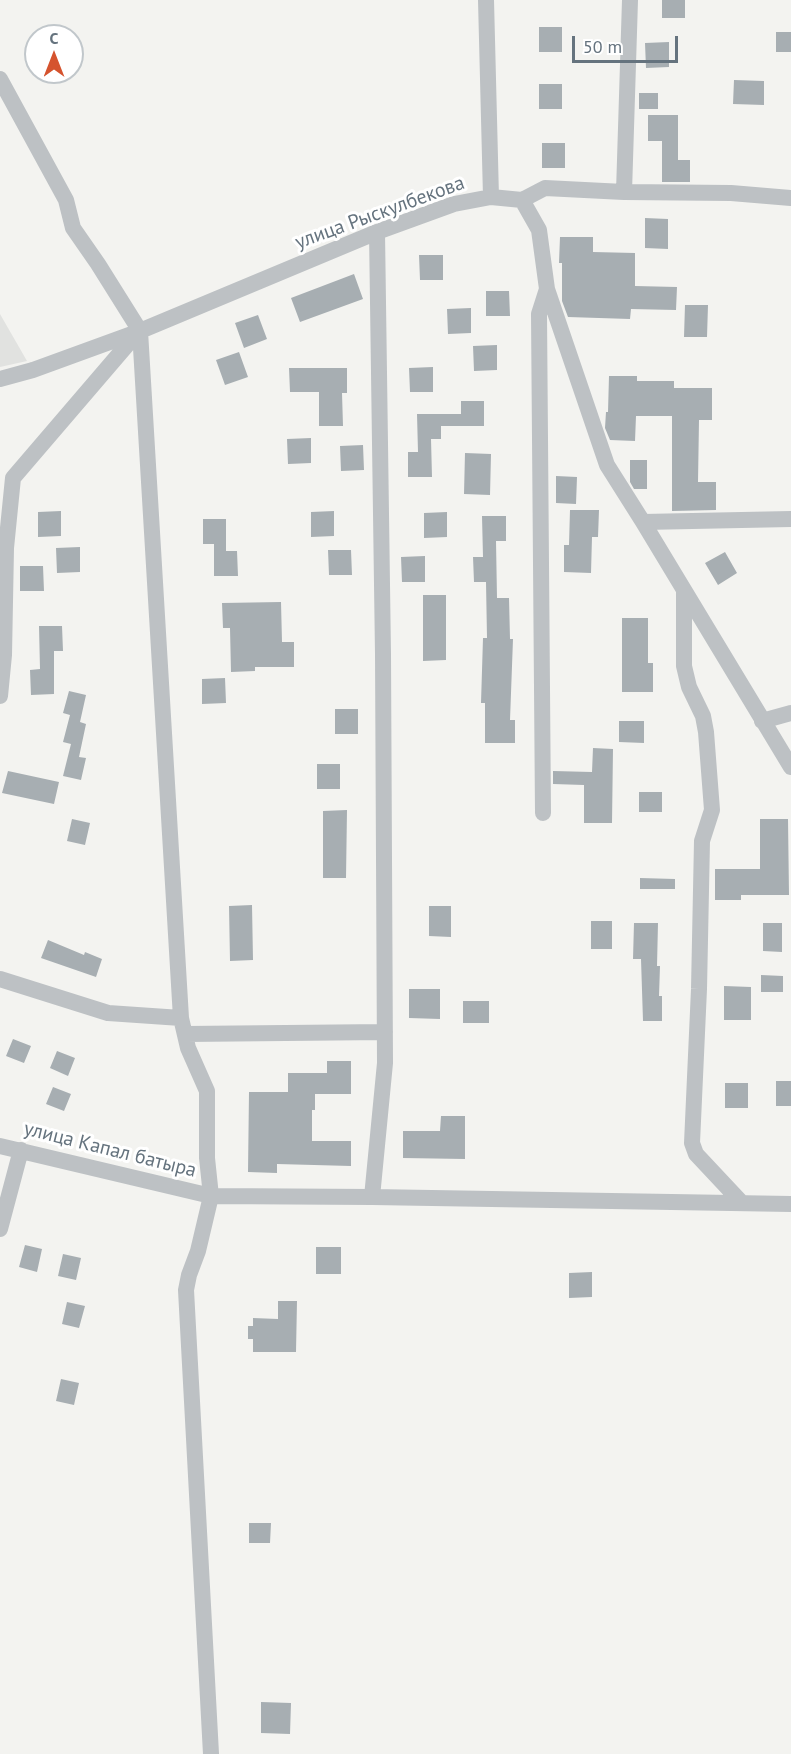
<!DOCTYPE html>
<meta charset="utf-8">
<style>
body{margin:0}
#map{position:relative;width:791px;height:1754px;overflow:hidden;background:#f3f3f0;font-family:"PT Sans",sans-serif}
canvas{display:block}
.north{position:absolute;left:24px;top:24px;width:60px;height:60px;box-sizing:border-box;background:#fff;border:2px solid #c1c7cb;border-radius:50%;rotate:0deg;font-size:16px;font-weight:700;line-height:24px;text-align:center;color:#65737e}
.north::after{content:'';display:block;margin:auto;width:21px;height:27px;background:#d5532e;clip-path:polygon(50% 0,100% 100%,50% 72%,0 100%)}
.scale{position:absolute;left:572px;top:36px;width:106px;height:27px;box-sizing:border-box;border:3px solid #65737e;border-top:0;padding-left:8px;font-size:18px;line-height:21px;white-space:nowrap;color:#65737e;-webkit-text-stroke:4px #fff;paint-order:stroke}
</style>
<div id="map">
<canvas width="791" height="1754"></canvas>
<div class="north">С</div>
<div class="scale">50 m</div>
</div>
<script>
const ctx = document.querySelector('canvas').getContext('2d');
ctx.lineJoin = 'round';
function fillPath(path, color) {
  ctx.fillStyle = color;
  ctx.fill(path, 'evenodd');
}
function strokePath(path, color, width, dash) {
  ctx.strokeStyle = color;
  ctx.lineWidth = width;
  ctx.lineCap = dash ? 'butt' : 'round';
  ctx.setLineDash(dash || []);
  ctx.stroke(path);
}
function label(font, color, halo, rows, align = 'center') {
  ctx.font = font + ' "PT Sans",sans-serif';
  ctx.lineWidth = 6;
  ctx.setLineDash([]);
  ctx.textBaseline = 'middle';
  ctx.strokeStyle = halo;
  ctx.fillStyle = color;
  for (const [text, x, y, turn = 0] of rows) {
    ctx.save();
    ctx.translate(x, y);
    ctx.rotate((+turn || 0) * Math.PI / 180);
    ctx.textAlign = isNaN(turn) ? turn : align;
    if (halo) ctx.strokeText(text, 0, 0);
    ctx.fillText(text, 0, 0);
    ctx.restore();
  }
}
const built = new Path2D(`
 M 0,314 L 27,361 L 0,367 Z`);
const building = new Path2D(`
 M 662,0 L 685,0 L 685,18 L 662,18 Z
 M 539,27 L 562,27 L 562,52 L 539,52 Z
 M 776,32 L 791,32 L 791,52 L 776,52 Z
 M 669,42 L 669,67 L 646,68 L 645,43 Z
 M 734,80 L 764,81 L 764,105 L 733,104 Z
 M 539,84 L 562,84 L 562,109 L 539,109 Z
 M 639,93 L 658,93 L 658,109 L 639,109 Z
 M 648,115 L 678,115 L 678,160 L 690,160 L 690,182 L 662,182 L 662,141 L 648,141 Z
 M 542,143 L 565,143 L 565,168 L 542,168 Z
 M 645,218 L 668,219 L 668,249 L 645,248 Z
 M 560,237 L 593,237 L 593,252 L 635,253 L 635,286 L 677,287 L 676,310 L 631,309 L 630,319 L 568,317 L 562,301 L 562,263 L 559,263 Z
 M 419,255 L 443,255 L 443,280 L 420,280 Z
 M 354,274 L 363,299 L 300,322 L 291,298 Z
 M 486,291 L 509,291 L 510,316 L 486,316 Z
 M 685,305 L 708,305 L 707,337 L 684,337 Z
 M 471,308 L 471,333 L 448,334 L 447,309 Z
 M 258,315 L 267,339 L 244,348 L 235,323 Z
 M 497,345 L 497,370 L 474,371 L 473,346 Z
 M 239,352 L 248,377 L 225,385 L 216,360 Z
 M 433,367 L 433,392 L 410,392 L 409,368 Z
 M 289,368 L 347,368 L 347,393 L 342,393 L 343,426 L 319,426 L 319,392 L 290,392 Z
 M 609,376 L 637,376 L 637,381 L 674,381 L 674,388 L 712,388 L 712,420 L 699,420 L 698,482 L 716,482 L 716,510 L 672,511 L 672,416 L 636,416 L 635,441 L 610,440 L 605,428 L 606,412 L 608,412 Z
 M 461,401 L 484,401 L 484,426 L 441,426 L 441,439 L 431,439 L 432,477 L 408,477 L 408,452 L 418,452 L 417,414 L 461,414 Z
 M 311,438 L 311,463 L 288,464 L 287,439 Z
 M 363,445 L 364,470 L 341,471 L 340,446 Z
 M 465,453 L 491,454 L 490,495 L 464,494 Z
 M 630,460 L 647,460 L 647,489 L 634,489 L 630,482 Z
 M 556,476 L 577,477 L 576,504 L 556,503 Z
 M 570,510 L 599,510 L 598,537 L 592,537 L 591,573 L 564,572 L 564,545 L 569,545 Z
 M 61,511 L 61,536 L 38,537 L 38,512 Z
 M 334,511 L 334,536 L 311,537 L 311,512 Z
 M 447,512 L 447,537 L 424,538 L 424,513 Z
 M 482,516 L 506,516 L 506,541 L 496,541 L 497,598 L 509,598 L 510,639 L 513,639 L 510,720 L 515,720 L 515,743 L 485,743 L 485,703 L 481,703 L 483,638 L 487,638 L 486,582 L 474,582 L 473,557 L 483,557 Z
 M 203,519 L 226,519 L 226,551 L 237,551 L 238,576 L 214,576 L 214,544 L 203,544 Z
 M 80,547 L 80,572 L 57,573 L 56,548 Z
 M 328,550 L 351,550 L 352,575 L 329,575 Z
 M 725,552 L 737,573 L 718,585 L 705,563 Z
 M 425,556 L 425,582 L 402,582 L 401,557 Z
 M 20,566 L 43,566 L 44,591 L 20,591 Z
 M 423,595 L 446,595 L 446,660 L 423,661 Z
 M 281,602 L 282,642 L 294,642 L 294,667 L 255,667 L 255,671 L 231,672 L 230,628 L 223,628 L 222,603 Z
 M 622,618 L 648,618 L 648,663 L 653,663 L 653,692 L 622,692 Z
 M 39,626 L 62,626 L 63,651 L 54,651 L 54,694 L 31,695 L 30,670 L 40,669 Z
 M 225,678 L 226,703 L 202,704 L 202,679 Z
 M 69,691 L 86,695 L 80,722 L 86,724 L 79,757 L 86,758 L 81,780 L 63,776 L 71,744 L 63,742 L 70,715 L 63,713 Z
 M 335,709 L 358,709 L 358,734 L 335,734 Z
 M 619,721 L 644,721 L 644,743 L 619,742 Z
 M 593,748 L 613,749 L 612,823 L 584,823 L 584,785 L 553,784 L 553,771 L 592,772 Z
 M 317,764 L 340,764 L 340,789 L 317,789 Z
 M 8,771 L 59,782 L 54,804 L 2,793 Z
 M 639,792 L 662,792 L 662,812 L 639,812 Z
 M 347,810 L 346,878 L 323,878 L 323,811 Z
 M 72,819 L 90,823 L 85,845 L 67,841 Z
 M 760,819 L 788,819 L 789,895 L 741,895 L 741,900 L 715,900 L 715,869 L 760,869 Z
 M 640,878 L 675,879 L 675,889 L 640,889 Z
 M 252,905 L 253,960 L 230,961 L 229,906 Z
 M 429,906 L 451,906 L 451,937 L 429,936 Z
 M 591,921 L 612,921 L 612,949 L 591,949 Z
 M 634,923 L 658,923 L 657,966 L 660,966 L 659,996 L 662,996 L 662,1021 L 643,1021 L 641,959 L 633,959 Z
 M 763,923 L 782,923 L 782,952 L 763,951 Z
 M 48,940 L 84,955 L 85,952 L 102,959 L 96,977 L 41,958 Z
 M 761,975 L 783,976 L 783,992 L 761,992 Z
 M 724,986 L 751,987 L 751,1020 L 724,1020 Z
 M 409,989 L 440,989 L 440,1019 L 409,1018 Z
 M 463,1001 L 489,1001 L 489,1023 L 463,1023 Z
 M 13,1039 L 31,1046 L 24,1063 L 6,1056 Z
 M 57,1051 L 75,1058 L 68,1076 L 50,1068 Z
 M 327,1061 L 351,1061 L 351,1094 L 315,1094 L 315,1110 L 312,1110 L 312,1141 L 351,1141 L 351,1166 L 277,1164 L 277,1173 L 248,1172 L 249,1092 L 288,1092 L 288,1073 L 327,1073 Z
 M 776,1081 L 791,1081 L 791,1106 L 776,1106 Z
 M 725,1083 L 748,1083 L 748,1108 L 725,1108 Z
 M 53,1087 L 71,1094 L 64,1111 L 46,1104 Z
 M 441,1116 L 465,1116 L 465,1159 L 403,1158 L 403,1131 L 440,1131 Z
 M 25,1245 L 42,1249 L 37,1272 L 19,1267 Z
 M 316,1247 L 341,1247 L 341,1274 L 316,1274 Z
 M 63,1254 L 81,1258 L 76,1280 L 58,1276 Z
 M 592,1272 L 592,1297 L 569,1298 L 569,1273 Z
 M 278,1301 L 297,1301 L 296,1352 L 253,1352 L 253,1339 L 248,1339 L 248,1326 L 253,1326 L 253,1318 L 278,1319 Z
 M 67,1302 L 85,1306 L 79,1328 L 62,1324 Z
 M 61,1379 L 79,1383 L 74,1405 L 56,1401 Z
 M 249,1523 L 271,1523 L 270,1543 L 249,1543 Z
 M 261,1702 L 291,1703 L 290,1734 L 261,1733 Z`);
const street = new Path2D(`
 M 486,0 L 491,197
 M 0,79 L 66,200 L 73,228 L 98,264 L 140,331 L 181,1018 L 188,1048 L 207,1091 L 207,1158 L 211,1196 L 198,1251 L 189,1275 L 186,1290 L 211,1754
 M 624,192 L 630,0
 M 522,200 L 539,230 L 547,289 L 607,465 L 643,522 L 791,767
 M 0,379 L 33,370 L 140,331 L 377,232 L 454,204 L 491,197 L 522,200 L 545,188 L 624,192 L 731,193 L 791,198
 M 643,522 L 791,519
 M 684,591 L 684,666 L 689,687 L 703,716 L 706,732 L 712,810 L 702,841 L 699,989 L 692,1143 L 696,1154 L 741,1202
 M 0,696 L 4,655 L 6,548 L 13,478 L 139,331
 M 762,721 L 791,713
 M 543,813 L 539,314 L 547,289
 M 0,979 L 108,1013 L 181,1018
 M 186,1034 L 385,1032
 M 0,1146 L 211,1196 L 372,1197 L 791,1204
 M 372,1197 L 385,1063 L 383,654 L 377,232
 M 0,1229 L 21,1150`);
const streetNames = [
 ["улица Рыскулбекова",380,213,-20],
 ["улица Капал батыра",110,1150,14]
];
fillPath(built, '#e1e2e0');
fillPath(building, '#a7aeb2');
strokePath(street, '#bdc1c4', 16);
label('20px', '#65737e', '#fff', streetNames);
</script>
